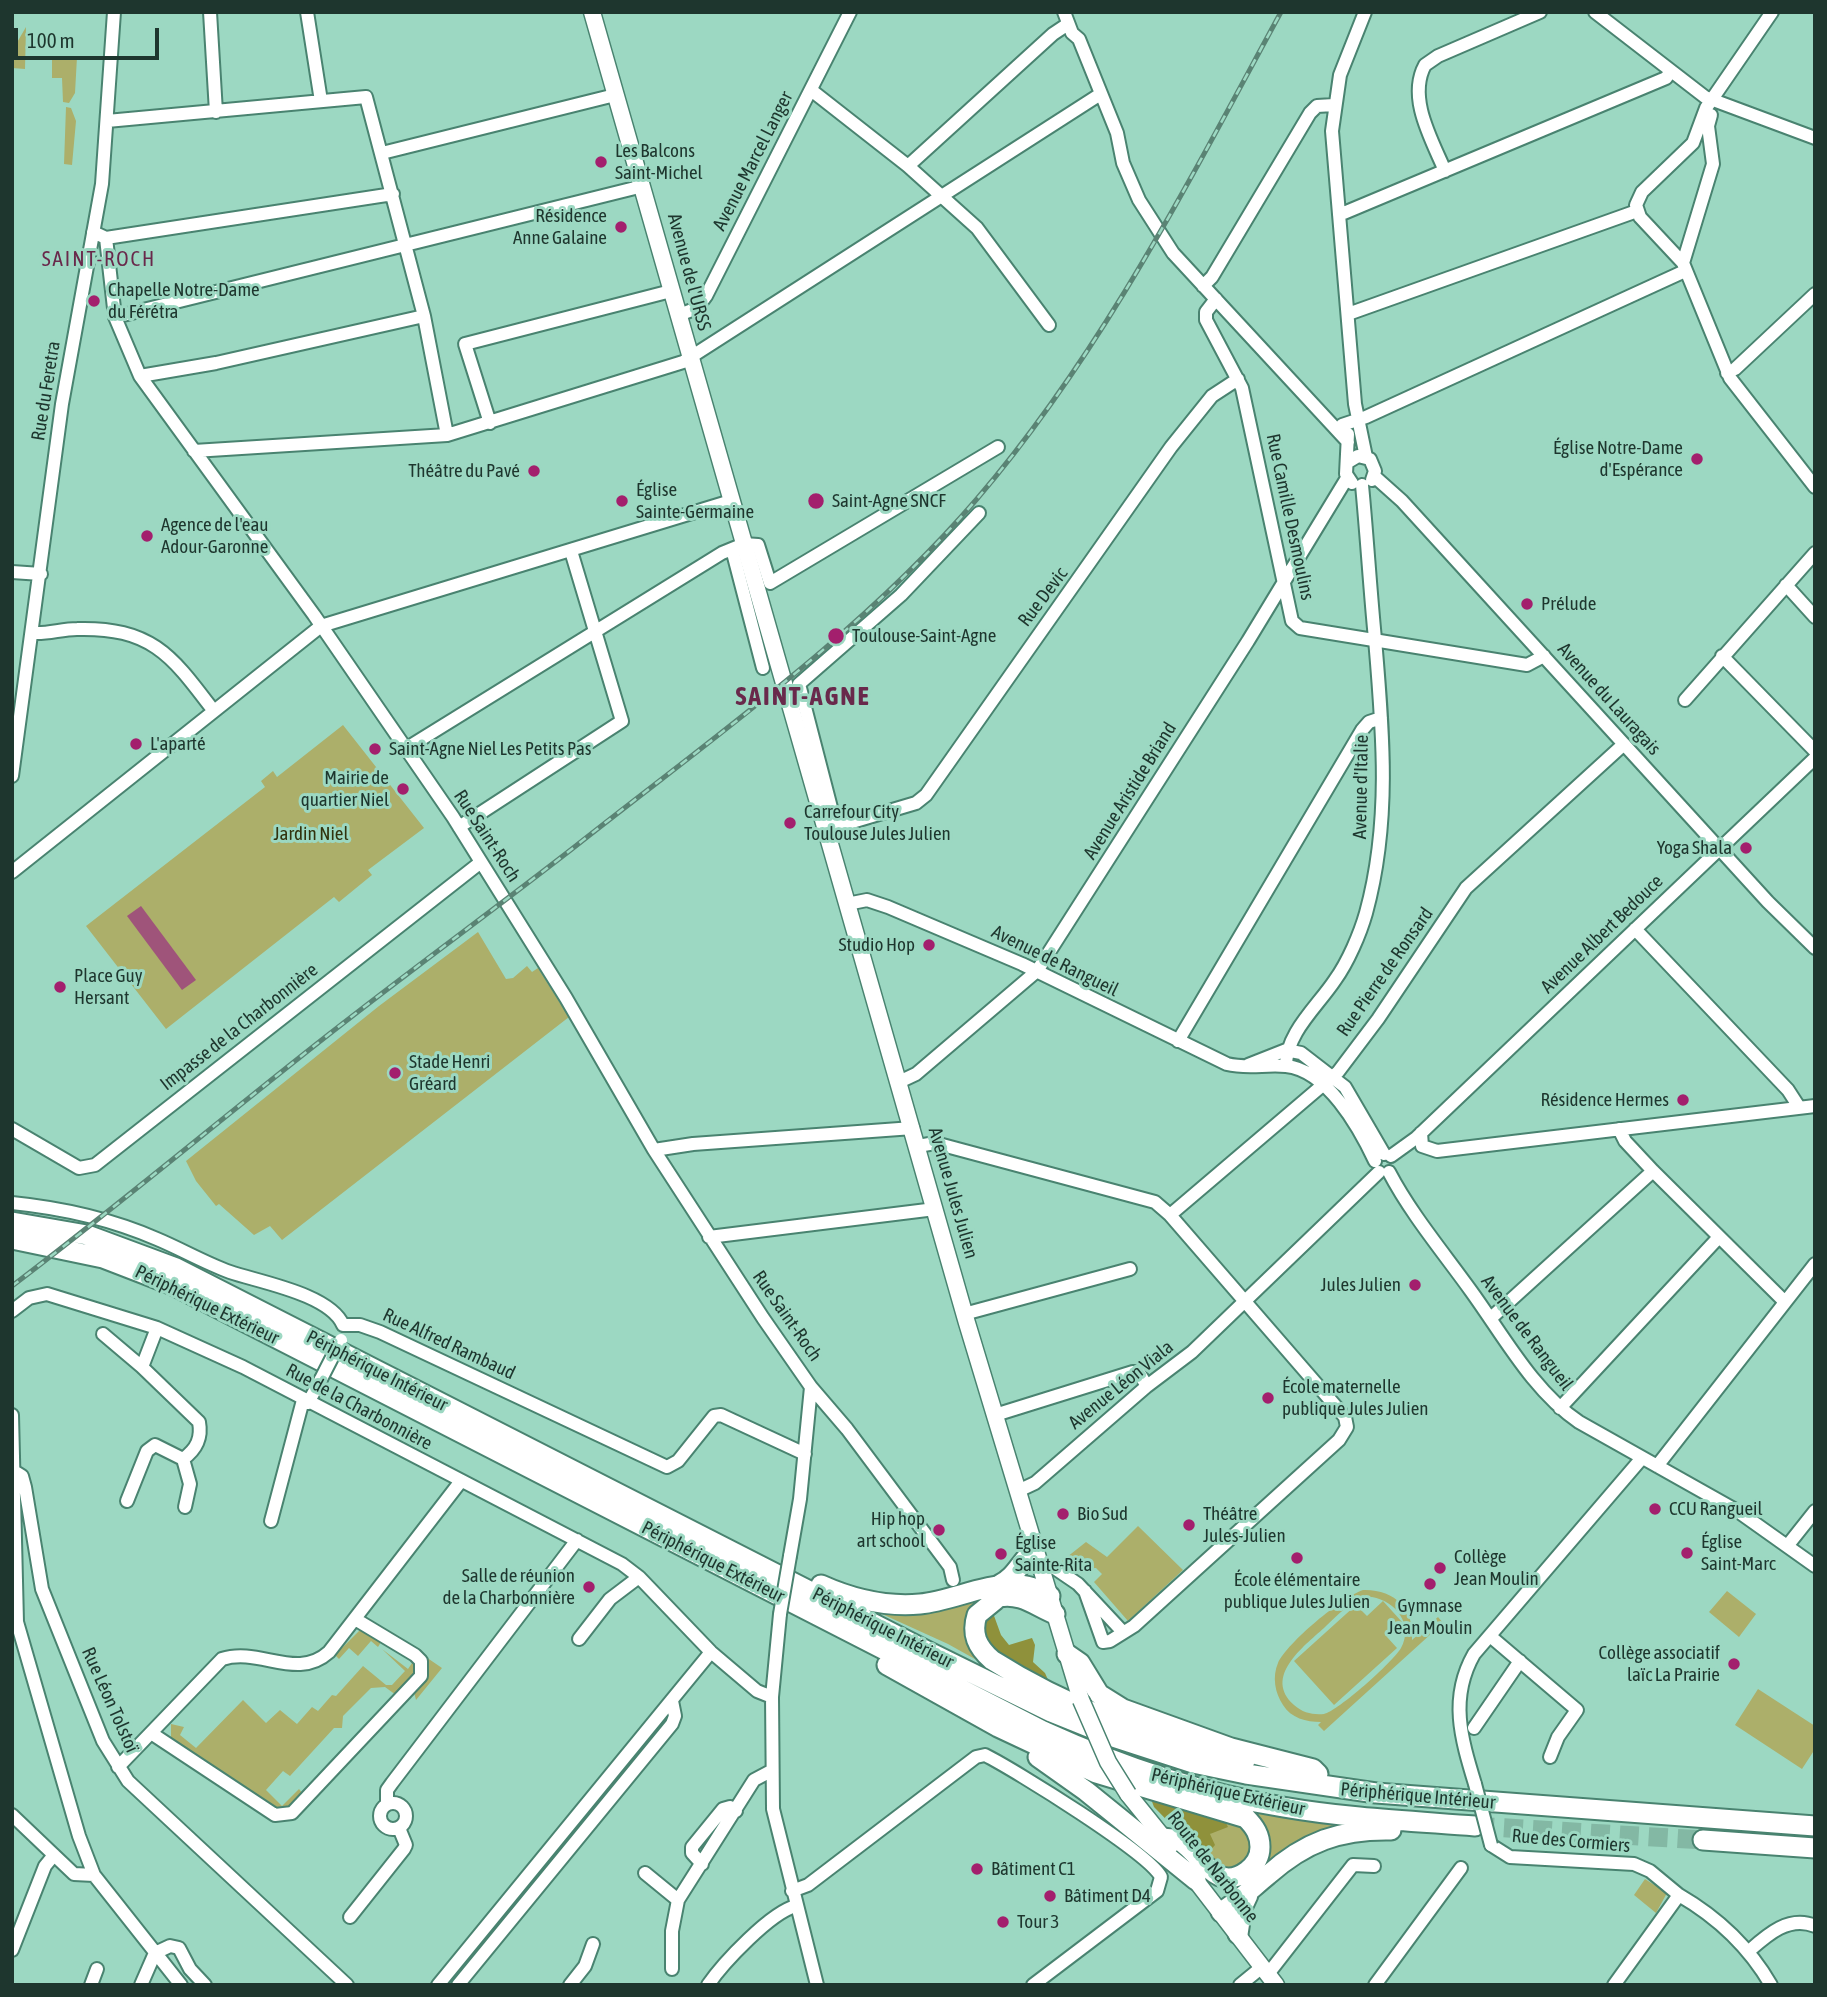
<!DOCTYPE html>
<meta charset="utf-8">
<style>
body{margin:0}
#map{position:relative;width:1827px;height:1997px;overflow:hidden;background:#9cd8c2;font-family:"Asap Condensed",sans-serif}
canvas{display:block}
.frame{position:absolute;inset:0;border:14px solid #1e362e;pointer-events:none}
.scale{position:absolute;left:14px;top:28px;width:145px;height:32px;box-sizing:border-box;border:4px solid #1e362e;border-top:0;padding-left:9px;font-size:21px;line-height:24px;white-space:nowrap;color:#1e362e;-webkit-text-stroke:5px #9cd8c2;paint-order:stroke}
</style>
<div id="map">
<canvas width="1827" height="1997"></canvas>
<div class="frame"></div>
<div class="scale">100 m</div>
</div>
<script>
const ctx = document.querySelector('canvas').getContext('2d');
ctx.lineJoin = 'round';
function fillPath(path, color) {
  ctx.fillStyle = color;
  ctx.fill(path, 'evenodd');
}
function strokePath(path, color, width, dash) {
  ctx.strokeStyle = color;
  ctx.lineWidth = width;
  ctx.lineCap = dash ? 'butt' : 'round';
  ctx.setLineDash(dash || []);
  ctx.stroke(path);
}
function label(font, color, halo, rows, align = 'center') {
  ctx.font = font + ' "Asap Condensed",sans-serif';
  ctx.lineWidth = 6;
  ctx.setLineDash([]);
  ctx.textBaseline = 'middle';
  ctx.strokeStyle = halo;
  ctx.fillStyle = color;
  for (const [text, x, y, turn = 0] of rows) {
    ctx.save();
    ctx.translate(x, y);
    ctx.rotate((+turn || 0) * Math.PI / 180);
    ctx.textAlign = isNaN(turn) ? turn : align;
    if (halo) ctx.strokeText(text, 0, 0);
    ctx.fillText(text, 0, 0);
    ctx.restore();
  }
}
const green = new Path2D(`
 M 26,27 L 25,69 L 12,68 L 12,51 Z
 M 52,56 L 77,57 L 75,93 L 69,103 L 63,102 L 62,78 L 52,78 Z
 M 66,107 L 71,108 L 76,121 L 72,165 L 64,164 Z
 M 343,725 L 424,828 L 368,870 L 372,875 L 339,902 L 334,897 L 166,1029 L 86,926 L 265,787 L 261,781 L 273,771 L 277,777 Z
 M 478,932 L 506,979 L 513,978 L 527,966 L 532,972 L 538,968 L 569,1017 L 282,1240 L 270,1226 L 254,1235 L 219,1204 L 216,1206 L 196,1181 L 186,1161 L 379,1006 Z
 M 1138,1526 L 1183,1570 L 1128,1621 L 1094,1582 L 1102,1574 L 1096,1568 L 1074,1569 L 1062,1561 L 1086,1542 L 1107,1557 Z
 M 1363,1590 C 1394,1589 1415,1609 1412,1640 L 1438,1617 L 1443,1623 L 1324,1731 L 1318,1725 L 1321,1722 C 1306,1722 1291,1718 1283,1705 C 1275,1693 1272,1677 1278,1663 C 1287,1643 1342,1597 1363,1590 ZM 1372,1597 C 1396,1601 1414,1625 1401,1648 C 1393,1662 1338,1711 1324,1714 C 1313,1715 1303,1713 1294,1705 C 1263,1677 1303,1647 1324,1628 C 1338,1615 1351,1599 1372,1597 Z
 M 1727,1591 L 1756,1614 L 1739,1637 L 1709,1612 Z
 M 983,1595 L 1000,1673 L 948,1644 L 871,1609 Z
 M 1383,1601 L 1402,1622 L 1387,1637 L 1397,1648 L 1334,1705 L 1294,1661 L 1356,1605 L 1367,1616 Z
 M 360,1630 L 381,1642 L 378,1647 L 371,1641 L 358,1656 L 349,1648 L 339,1659 L 335,1655 Z
 M 382,1649 L 408,1669 L 412,1663 L 415,1664 L 415,1675 L 396,1695 L 385,1687 L 371,1688 L 343,1716 L 342,1728 L 334,1728 L 290,1776 L 283,1771 L 266,1790 L 282,1806 L 299,1789 L 303,1794 L 287,1809 C 262,1809 195,1756 171,1740 L 171,1724 L 184,1727 L 180,1735 L 196,1748 L 243,1700 L 266,1723 L 280,1710 L 297,1724 L 312,1707 L 318,1711 L 332,1695 L 336,1696 L 363,1666 L 386,1685 L 392,1685 L 405,1671 Z
 M 420,1653 L 442,1668 L 416,1700 L 414,1692 L 428,1670 Z
 M 1758,1689 L 1815,1726 L 1815,1749 L 1802,1769 L 1735,1725 Z
 M 1242,1811 L 1353,1824 L 1230,1898 L 1220,1887 L 1257,1867 Z
 M 1224,1819 L 1242,1826 L 1252,1848 L 1244,1864 L 1230,1871 L 1204,1858 L 1210,1834 Z
 M 1645,1879 L 1667,1893 L 1656,1913 L 1634,1895 Z`);
const forest = new Path2D(`
 M 993,1613 L 1001,1635 L 1009,1645 L 1032,1638 L 1035,1645 L 1033,1662 L 1045,1673 L 1049,1682 L 1008,1663 L 983,1640 L 981,1623 Z
 M 1151,1799 L 1224,1819 L 1228,1827 L 1210,1834 L 1215,1845 L 1204,1858 L 1154,1807 Z`);
const water = new Path2D(`
 M 141,906 L 196,980 L 182,990 L 127,916 Z`);
const highwayTunnel = new Path2D(`
 M 1475,1826 L 1703,1840`);
const minor = new Path2D(`
 M 210,12 L 216,112
 M 307,12 L 321,101
 M 1064,12 L 1072,33 L 1079,39 L 1117,133 L 1123,163 L 1139,200 L 1173,253 L 1348,442
 M 1365,12 L 1340,75 L 1332,131 L 1355,404 L 1366,457
 M 1595,12 L 1705,97 L 1815,138
 M 1772,12 L 1706,108 L 1693,143 L 1642,192 L 1636,205 L 1640,217 L 1683,263 L 1730,378 L 1815,487
 M 811,90 L 908,166 L 977,228 L 1049,325
 M 107,121 L 366,97 L 424,316 L 447,435
 M 382,153 L 615,95
 M 908,166 L 1053,34 L 1068,24
 M 1445,171 C 1432,140 1407,98 1425,65 L 1438,56 L 1540,12
 M 1339,215 L 1666,78 L 1671,71
 M 93,232 L 106,238 L 115,317 L 140,376 L 314,615 L 453,817 L 566,998 L 654,1150 L 763,1318 L 811,1387 L 847,1429 L 950,1567 L 953,1580
 M 106,238 L 393,194
 M 1683,263 L 1713,164 L 1708,126 L 1711,115
 M 1203,286 L 1212,277 L 1310,113 L 1317,106 L 1334,105
 M 1216,299 L 1206,312 L 1206,320 L 1242,388 L 1292,621 L 1300,628 L 1527,665 L 1544,656
 M 1348,314 L 1637,211
 M 679,315 L 697,308 L 706,296 L 850,12
 M 115,317 L 643,186
 M 1727,373 L 1735,369 L 1815,294
 M 140,376 L 216,363 L 424,316
 M 490,423 L 465,344 L 671,291
 M 1342,425 L 1366,417 L 1685,271
 M 1348,434 L 1346,474 L 1352,483
 M 194,451 L 447,435 L 683,362 L 1099,95
 M 1348,462 L 1358,456 L 1370,459 L 1375,471 L 1372,480
 M 1374,476 L 1402,501 L 1768,902 L 1815,948
 M 732,549 L 763,668
 M 12,572 L 41,574
 M 1786,585 L 1815,617
 M 34,633 C 48,634 62,629 77,629 C 152,627 172,656 213,710
 M 1722,656 L 1815,751
 M 1685,700 L 1815,553
 M 407,748 L 722,553 L 744,544 L 758,545 L 770,583 L 998,447
 M 12,776 L 62,404 L 102,184 L 114,12
 M 459,827 L 622,721 L 571,551
 M 836,827 L 799,684 L 901,595 L 979,513
 M 825,830 L 916,803 L 926,795 L 1171,447 L 1212,396 L 1238,379
 M 12,872 L 321,626 L 731,501
 M 847,904 L 867,900 L 888,907 L 1022,964 L 1227,1064 C 1247,1069 1266,1064 1286,1066 C 1327,1070 1359,1127 1375,1161
 M 1635,929 L 1788,1090 L 1799,1107
 M 1178,1041 L 1362,730 L 1369,722 L 1381,718
 M 1248,1065 L 1286,1050 L 1301,1053 L 1345,1087 L 1384,1154
 M 1286,1066 C 1286,1033 1317,1007 1335,980 C 1348,962 1360,934 1366,913 C 1391,822 1383,732 1375,639 C 1370,588 1367,537 1362,485
 M 899,1082 L 916,1074 L 1037,971 L 1248,641 L 1347,478
 M 12,1129 L 79,1168 L 95,1165 L 481,862
 M 1619,1129 L 1625,1141 L 1653,1171 L 1785,1302
 M 1421,1133 L 1422,1146 L 1437,1151 L 1815,1106
 M 918,1146 L 935,1143 L 1155,1202 L 1170,1215 L 1345,1417 L 1347,1427 L 1339,1440 L 1134,1626 L 1110,1641 L 1103,1642 L 1085,1591
 M 654,1150 L 693,1144 L 913,1128
 M 1391,1156 L 1416,1138 L 1815,758
 M 1389,1172 C 1411,1214 1443,1252 1471,1291 C 1503,1335 1533,1391 1579,1422 L 1739,1512 L 1815,1566
 M 12,1203 C 62,1208 111,1219 157,1239 C 181,1249 205,1263 230,1272 C 259,1282 330,1294 343,1325
 M 1170,1215 L 1338,1072 L 1378,1019 L 1466,888 L 1624,744
 M 709,1237 L 935,1209
 M 12,1311 L 29,1298 L 47,1294 L 157,1328 L 243,1367 L 622,1564 L 639,1577 L 711,1652 L 757,1691 L 772,1697
 M 964,1314 L 1130,1269
 M 1491,1318 L 1653,1171
 M 343,1325 L 360,1325 L 380,1332 L 667,1467 L 678,1461 L 714,1416 L 721,1415 L 805,1454
 M 103,1334 L 142,1367
 M 308,1403 L 321,1379
 M 1560,1408 L 1719,1237
 M 12,1415 L 17,1622 L 79,1836 L 94,1875 L 181,1985
 M 995,1415 L 1133,1372 L 1139,1373 L 1147,1386
 M 183,1459 L 190,1484 L 185,1507
 M 1657,1466 L 1815,1264
 M 14,1471 L 22,1476 L 25,1487 L 42,1589 L 103,1741 L 128,1781 L 347,1985
 M 1018,1491 L 1035,1483 L 1147,1386 L 1192,1352 L 1379,1172
 M 127,1501 L 147,1451 L 155,1445 L 183,1459 C 197,1449 202,1438 199,1422 L 142,1367 L 157,1328
 M 271,1521 L 303,1400
 M 1788,1545 L 1815,1511
 M 790,1556 L 800,1499 L 811,1387
 M 1042,1570 L 1053,1567 L 1078,1584 L 1122,1631
 M 780,1614 L 772,1697 L 773,1809 L 817,1985
 M 1490,1636 L 1577,1710 L 1558,1737 L 1550,1757
 M 579,1639 L 610,1599 L 639,1577
 M 1474,1728 L 1520,1661
 M 151,1733 L 275,1815 L 292,1813 L 421,1676 L 421,1661 L 415,1655 L 355,1619
 M 118,1767 L 222,1659 C 260,1647 297,1681 329,1652 L 461,1481
 M 1475,1784 C 1461,1738 1449,1698 1474,1654 L 1642,1458
 M380 1816a13 13 0 1 1 26 0a13 13 0 1 1-26 0Z
 M 387,1804 L 387,1790 L 392,1783 L 577,1540
 M 12,1815 L 74,1874 L 94,1875
 M 1491,1845 L 1510,1857 L 1634,1864 L 1650,1871 L 1679,1895
 M 702,1864 L 692,1853 L 692,1847 L 723,1809 L 730,1807 L 736,1811
 M 645,1873 L 678,1900
 M 792,1891 L 808,1885 L 976,1757 L 985,1755 C 1015,1770 1149,1853 1161,1877 L 1157,1891 L 1033,1985
 M 350,1917 L 404,1849 L 406,1845 L 399,1828
 M 12,1950 L 45,1866 L 54,1855
 M 1749,1951 C 1767,1935 1789,1915 1815,1926
 M 672,1969 L 672,1931 L 678,1900 L 754,1780 L 771,1771
 M 1268,1974 L 1353,1865 L 1374,1866
 M 91,1985 L 97,1969
 M 141,1985 L 155,1953 L 170,1946 L 179,1948 L 190,1969 L 205,1985
 M 438,1985 L 711,1652
 M 458,1985 L 672,1724 L 675,1716 L 672,1701
 M 570,1985 L 585,1966 L 593,1944
 M 708,1985 C 723,1963 771,1912 796,1906
 M 1240,1985 L 1262,1967
 M 1375,1985 L 1461,1868
 M 1614,1985 L 1679,1895 C 1717,1917 1749,1947 1771,1985`);
const major = new Path2D(`
 M 592,12 L 967,1323 L 1081,1700
 M 1128,1794 L 1170,1846
 M 1190,1873 L 1276,1985`);
const highway = new Path2D(`
 M 12,1222 L 87,1235 L 176,1268 L 927,1651 L 1051,1712 L 1113,1737 L 1193,1763 L 1246,1774 L 1376,1793 L 1815,1826
 M 12,1239 L 103,1258 L 173,1285 L 1043,1731 C 1120,1766 1198,1793 1283,1807 C 1346,1818 1411,1821 1475,1826
 M 821,1585 C 852,1599 886,1607 920,1604 C 963,1600 1010,1568 1050,1596
 M 999,1585 C 1016,1577 1020,1562 1034,1550
 M 1055,1614 C 1035,1606 1022,1593 999,1597 L 977,1615 C 971,1634 977,1647 992,1660 C 1069,1709 1156,1740 1245,1761
 M 1067,1654 L 1080,1663 L 1099,1694 L 1123,1709 L 1231,1748 L 1313,1769 L 1318,1774
 M 887,1665 L 998,1727 L 1096,1773 L 1246,1818 C 1255,1827 1260,1835 1260,1847 C 1260,1857 1255,1865 1247,1871 C 1216,1894 1202,1855 1180,1841 C 1176,1839 1169,1839 1164,1838
 M 1038,1757 L 1086,1791 L 1196,1880
 M 1703,1840 L 1815,1848
 M 1221,1912 C 1238,1902 1252,1888 1268,1875 C 1305,1842 1340,1829 1391,1830
 M 1238,1934 L 1242,1908 L 1248,1895`);
const rail = new Path2D(`
 M 12,1286 C 119,1205 222,1118 328,1035 C 407,973 488,914 568,852 C 708,741 859,636 976,500 C 1102,353 1189,181 1281,12`);
const minorBridge = new Path2D(`
 M 321,1379 L 341,1340
 M 780,1614 L 790,1556
 M 1475,1784 L 1491,1845`);
const majorBridge = new Path2D(`
 M 1081,1700 L 1108,1762 L 1128,1794`);
const markers = [
 [601,162,7,"#a31f6d"],
 [621,227,7,"#a31f6d"],
 [94,301,7,"#a31f6d"],
 [1697,459,7,"#a31f6d"],
 [534,471,7,"#a31f6d"],
 [622,501,7,"#a31f6d"],
 [816,501,9,"#a31f6d"],
 [147,536,7,"#a31f6d"],
 [1527,604,7,"#a31f6d"],
 [836,636,9,"#a31f6d"],
 [136,744,7,"#a31f6d"],
 [375,749,7,"#a31f6d"],
 [403,789,7,"#a31f6d"],
 [790,823,7,"#a31f6d"],
 [1746,848,7,"#a31f6d"],
 [929,945,7,"#a31f6d"],
 [60,987,7,"#a31f6d"],
 [395,1073,7,"#a31f6d"],
 [1683,1100,7,"#a31f6d"],
 [1415,1285,7,"#a31f6d"],
 [1268,1398,7,"#a31f6d"],
 [1655,1509,7,"#a31f6d"],
 [1063,1514,7,"#a31f6d"],
 [1189,1525,7,"#a31f6d"],
 [939,1530,7,"#a31f6d"],
 [1687,1553,7,"#a31f6d"],
 [1001,1554,7,"#a31f6d"],
 [1297,1558,7,"#a31f6d"],
 [1440,1568,7,"#a31f6d"],
 [1430,1584,7,"#a31f6d"],
 [589,1587,7,"#a31f6d"],
 [1734,1664,7,"#a31f6d"],
 [977,1869,7,"#a31f6d"],
 [1050,1896,7,"#a31f6d"],
 [1003,1922,7,"#a31f6d"]
];
const poiNames = [
 ["Les Balcons",615,151],
 ["Saint-Michel",615,173],
 ["Résidence",607,216,"right"],
 ["Anne Galaine",607,238,"right"],
 ["Chapelle Notre-Dame",108,290],
 ["du Férétra",108,312],
 ["Église Notre-Dame",1683,448,"right"],
 ["d'Espérance",1683,470,"right"],
 ["Théâtre du Pavé",520,471,"right"],
 ["Église",636,490],
 ["Sainte-Germaine",636,512],
 ["Saint-Agne SNCF",832,501],
 ["Agence de l'eau",161,525],
 ["Adour-Garonne",161,547],
 ["Prélude",1541,604],
 ["Toulouse-Saint-Agne",852,636],
 ["L'aparté",150,744],
 ["Saint-Agne Niel Les Petits Pas",389,749],
 ["Mairie de",389,778,"right"],
 ["quartier Niel",389,800,"right"],
 ["Carrefour City",804,812],
 ["Toulouse Jules Julien",804,834],
 ["Yoga Shala",1732,848,"right"],
 ["Studio Hop",915,945,"right"],
 ["Place Guy",74,976],
 ["Hersant",74,998],
 ["Stade Henri",409,1062],
 ["Gréard",409,1084],
 ["Résidence Hermes",1669,1100,"right"],
 ["Jules Julien",1401,1285,"right"],
 ["École maternelle",1282,1387],
 ["publique Jules Julien",1282,1409],
 ["CCU Rangueil",1669,1509],
 ["Bio Sud",1077,1514],
 ["Théâtre",1203,1514],
 ["Jules-Julien",1203,1536],
 ["Hip hop",925,1519,"right"],
 ["art school",925,1541,"right"],
 ["Église",1701,1542],
 ["Saint-Marc",1701,1564],
 ["Église",1015,1543],
 ["Sainte-Rita",1015,1565],
 ["Collège",1454,1557],
 ["Jean Moulin",1454,1579],
 ["Salle de réunion",575,1576,"right"],
 ["de la Charbonnière",575,1598,"right"],
 ["École élémentaire",1297,1580,"center"],
 ["publique Jules Julien",1297,1602,"center"],
 ["Gymnase",1430,1606,"center"],
 ["Jean Moulin",1430,1628,"center"],
 ["Collège associatif",1720,1653,"right"],
 ["laïc La Prairie",1720,1675,"right"],
 ["Bâtiment C1",991,1869],
 ["Bâtiment D4",1064,1896],
 ["Tour 3",1017,1922]
];
const streetNames = [
 ["Avenue Marcel Langer",753,161,-63],
 ["Avenue de l'URSS",689,272,75],
 ["Rue du Feretra",46,391,-81],
 ["Rue Camille Desmoulins",1290,517,78],
 ["Rue Devic",1043,597,-53],
 ["Avenue du Lauragais",1609,699,48],
 ["Avenue d'Italie",1361,787,-89],
 ["Avenue Aristide Briand",1130,791,-58],
 ["Rue Saint-Roch",487,836,57],
 ["Avenue Albert Bedouce",1602,934,-44],
 ["Avenue de Rangueil",1055,961,26],
 ["Rue Pierre de Ronsard",1385,972,-55],
 ["Impasse de la Charbonnière",239,1027,-38],
 ["Avenue Jules Julien",953,1193,74],
 ["Périphérique Extérieur",207,1305,26],
 ["Rue Saint-Roch",787,1316,55],
 ["Avenue de Rangueil",1527,1333,53],
 ["Rue Alfred Rambaud",449,1344,25],
 ["Périphérique Intérieur",377,1371,27],
 ["Avenue Léon Viala",1121,1385,-39],
 ["Rue de la Charbonnière",359,1407,28],
 ["Périphérique Extérieur",713,1562,27],
 ["Périphérique Intérieur",883,1628,27],
 ["Rue Léon Tolstoï",110,1700,66],
 ["Périphérique Extérieur",1228,1792,13],
 ["Périphérique Intérieur",1418,1796,5],
 ["Rue des Cormiers",1571,1841,5],
 ["Route de Narbonne",1213,1867,52]
];
const parkNames = [
 ["Jardin Niel",311,834]
];
const neighbourhoodNames = [
 ["SAINT-ROCH",99,259]
];
const districtNames = [
 ["SAINT-AGNE",803,697]
];
fillPath(green, '#acaf6a');
fillPath(forest, '#8f913b');
fillPath(water, '#9f547a');
strokePath(highwayTunnel, '#83b8a4', 19, [19, 10]);
strokePath(minor, '#498370', 16);
strokePath(major, '#498370', 19);
strokePath(highway, '#498370', 23);
strokePath(minor, '#fff', 12);
strokePath(major, '#fff', 16);
strokePath(highway, '#fff', 19);
strokePath(rail, '#5a8374', 5);
strokePath(rail, '#9cd8c2', 2.5, [8]);
strokePath(minorBridge, '#498370', 16, []);
strokePath(majorBridge, '#498370', 19, []);
strokePath(minorBridge, '#fff', 12);
strokePath(majorBridge, '#fff', 16);
for (const [x, y, r, color] of markers) {
  const dot = new Path2D();
  dot.arc(x, y, r, 0, 2 * Math.PI);
  ctx.fillStyle = color;
  ctx.fill(dot);
  strokePath(dot, '#9cd8c2', 2.5);
}
label('19px', '#1e362e', '#9cd8c2', poiNames, 'left');
label('19px', '#1e362e', '#9cd8c2', streetNames);
label('19px', '#31320d', '#9cd8c2', parkNames);
ctx.letterSpacing = '2px';
label('21px', '#69294b', '#9cd8c2', neighbourhoodNames);
ctx.letterSpacing = '0px';
ctx.letterSpacing = '2px';
label('bold 26px', '#69294b', '#9cd8c2', districtNames);
ctx.letterSpacing = '0px';
</script>
